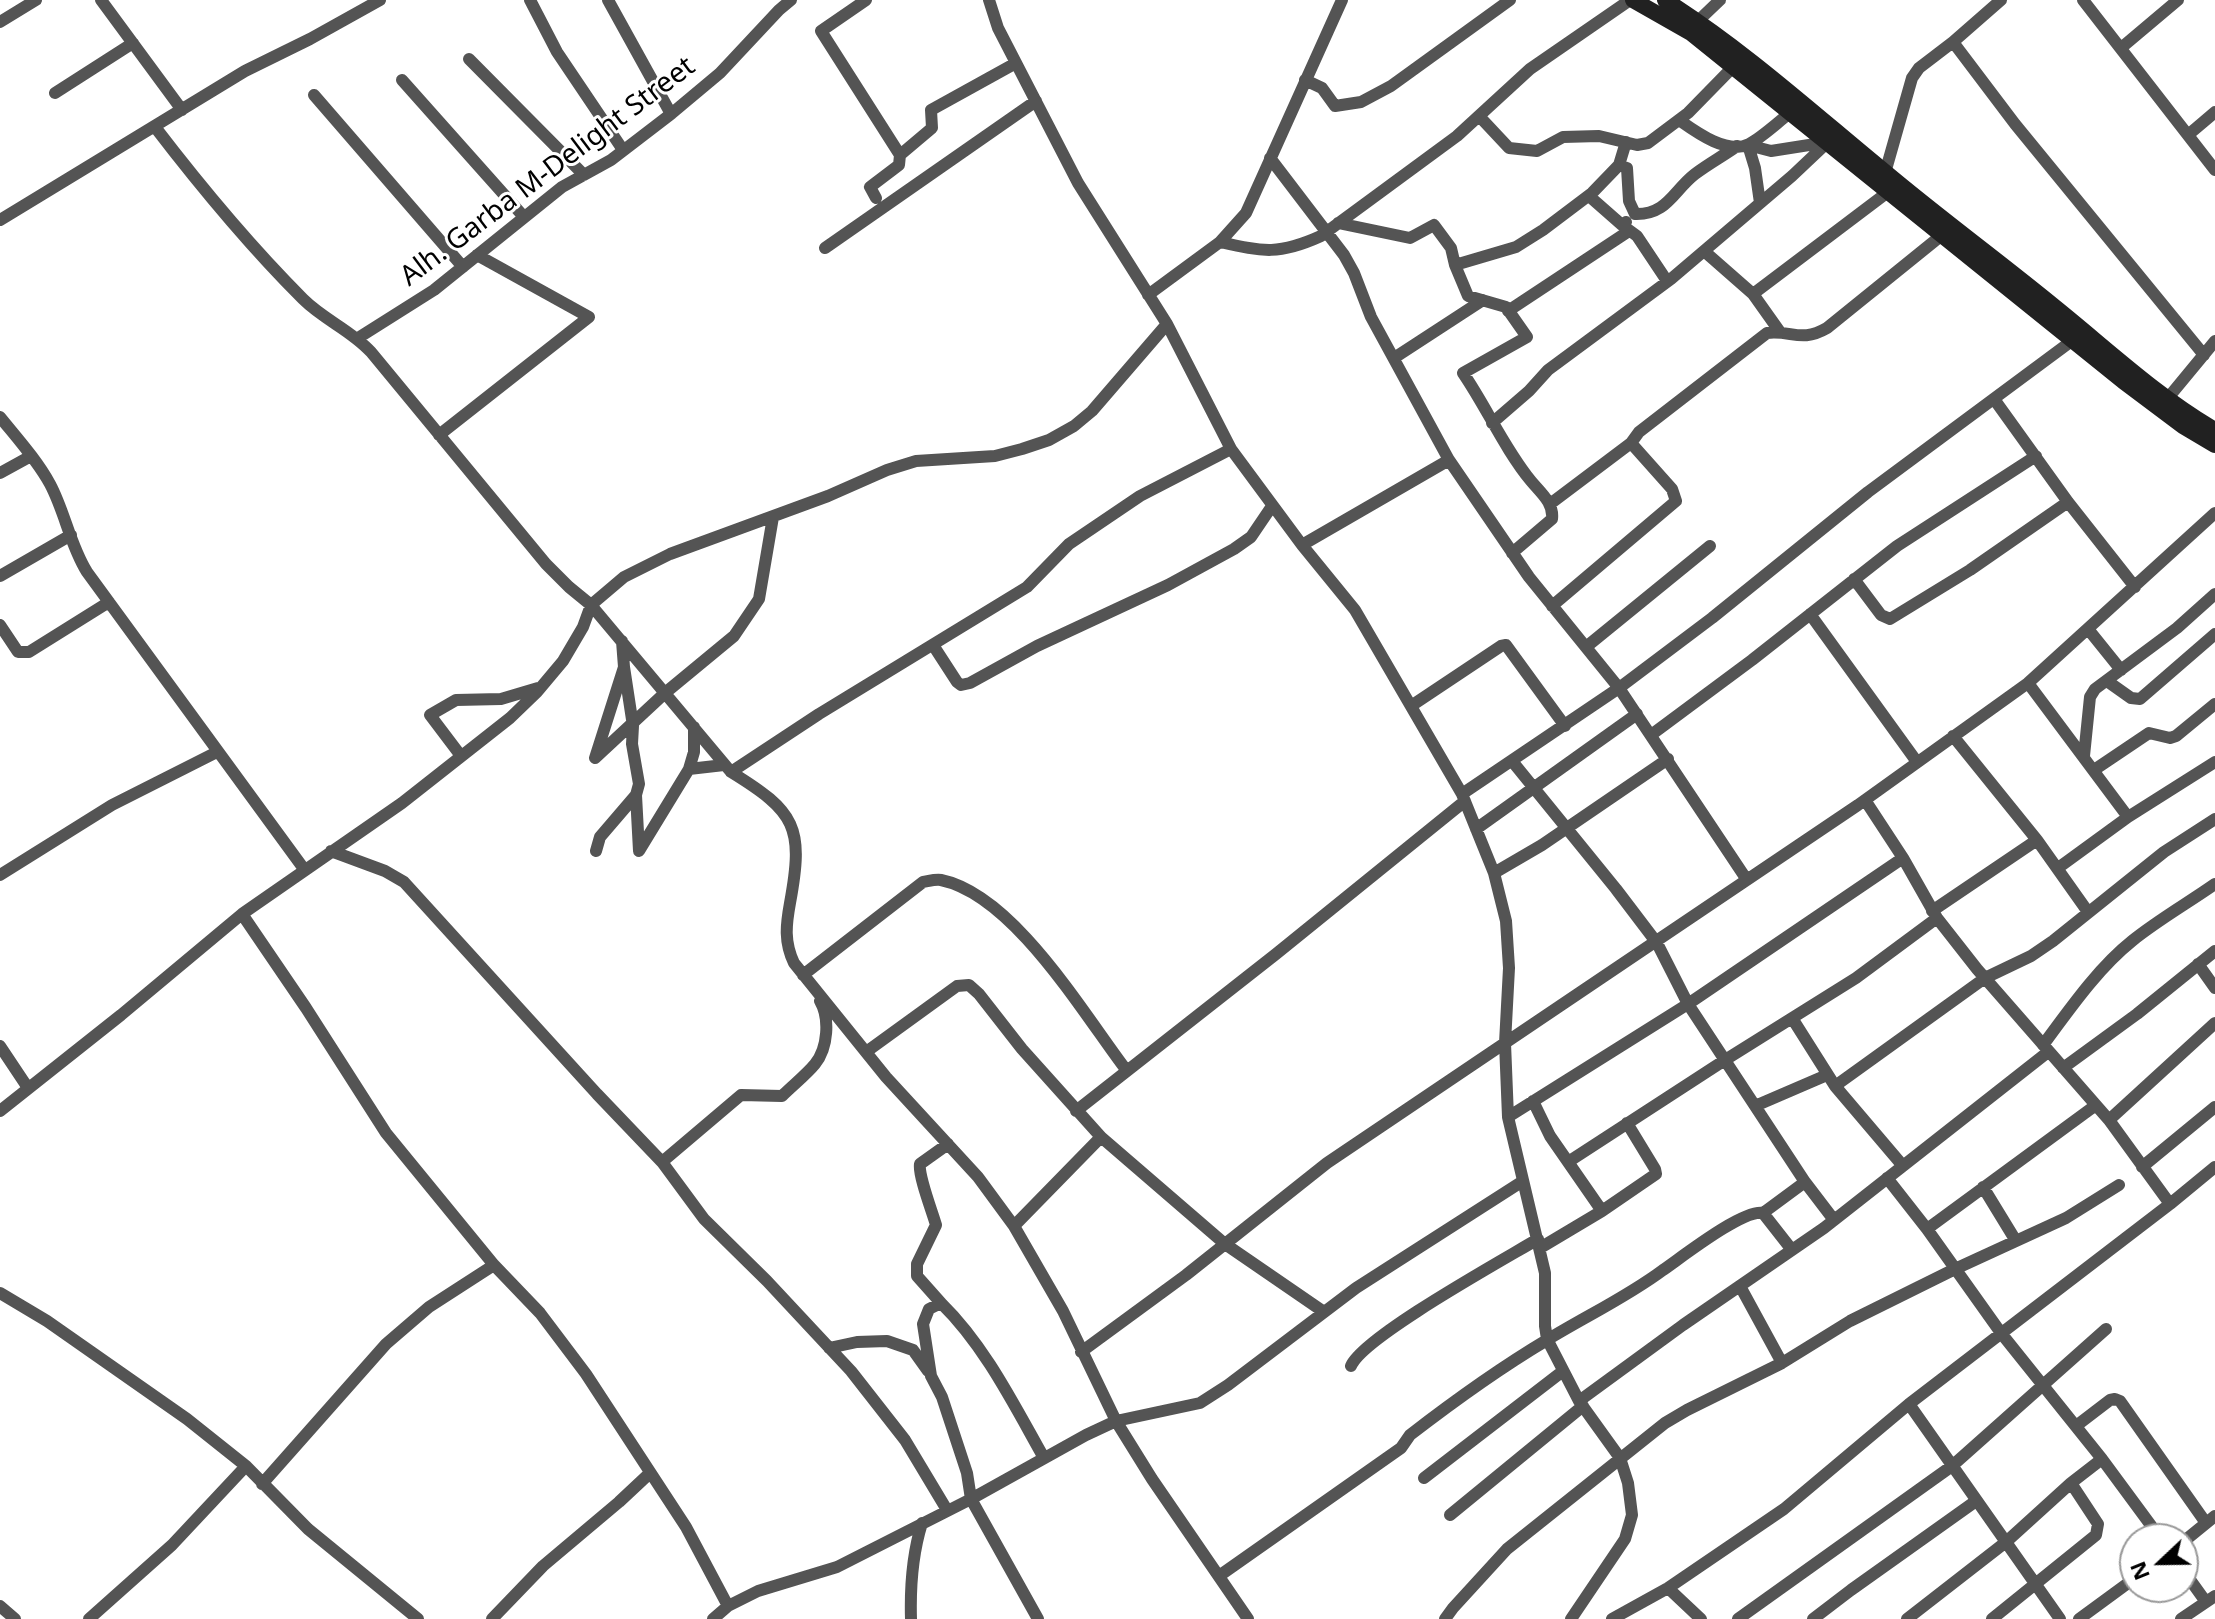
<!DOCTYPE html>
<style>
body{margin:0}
#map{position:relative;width:2215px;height:1619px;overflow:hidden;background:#fff;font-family:"Noto Sans",sans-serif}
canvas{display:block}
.north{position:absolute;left:2119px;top:1523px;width:80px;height:80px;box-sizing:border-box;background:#fff;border:2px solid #999;border-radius:50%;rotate:248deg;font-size:22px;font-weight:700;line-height:32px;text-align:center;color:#000}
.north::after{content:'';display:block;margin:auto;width:28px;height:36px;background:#000;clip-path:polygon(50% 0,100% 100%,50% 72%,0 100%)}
</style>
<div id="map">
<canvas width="2215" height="1619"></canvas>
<div class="north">N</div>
</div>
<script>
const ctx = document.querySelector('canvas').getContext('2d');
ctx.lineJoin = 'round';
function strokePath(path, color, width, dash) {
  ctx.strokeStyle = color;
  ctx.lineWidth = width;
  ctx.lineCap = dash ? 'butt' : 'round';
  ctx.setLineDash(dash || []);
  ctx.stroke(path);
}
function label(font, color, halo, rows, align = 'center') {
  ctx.font = font + ' "Noto Sans",sans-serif';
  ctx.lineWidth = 6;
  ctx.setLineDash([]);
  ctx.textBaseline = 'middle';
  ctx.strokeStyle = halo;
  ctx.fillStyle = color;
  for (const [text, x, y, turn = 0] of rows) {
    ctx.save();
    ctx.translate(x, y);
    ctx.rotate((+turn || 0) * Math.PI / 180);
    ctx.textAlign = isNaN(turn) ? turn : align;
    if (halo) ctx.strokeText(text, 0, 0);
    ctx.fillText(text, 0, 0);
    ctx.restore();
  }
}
const minor = new Path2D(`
 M 101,0 L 182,110
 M 530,0 L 557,52 L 623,150
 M 608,0 L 671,114
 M 866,0 L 821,31 L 900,155
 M 989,0 L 998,28 L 1078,183 L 1167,324 L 1231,449 L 1302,545 L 1355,610 L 1462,794 L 1494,873 L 1506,921 L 1509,968 L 1505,1043 L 1508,1117 L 1545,1273 L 1545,1326 L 1547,1339 L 1579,1401 L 1620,1458 L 1628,1483 L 1632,1515 L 1625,1539 L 1571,1619
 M 2083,0 L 2215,170
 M 1698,21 L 1720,0
 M 0,22 L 36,0
 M 1953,42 L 2015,124 L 2204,355
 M 2121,48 L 2178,0
 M 469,59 L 584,175
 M 402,80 L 524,217
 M 1305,80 L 1322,88 L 1335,106 L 1361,102 L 1391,86 L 1510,0
 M 55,93 L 133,43
 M 314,95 L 463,267
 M 1479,116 L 1509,148 L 1537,151 L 1563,137 L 1599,136 L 1637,145 L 1648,143 L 1688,113 L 1733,67
 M 1679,120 C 1696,132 1727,155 1749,144 C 1761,138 1778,122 1790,113
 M 155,127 C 201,187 249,245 303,299 C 324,320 351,330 371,352 L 546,564 L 569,587 L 591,605 L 731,772 L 819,714 L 1027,587 L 1069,544 L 1140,496 L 1231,449
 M 2188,135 L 2215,112
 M 1748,145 L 1771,151 L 1828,142
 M 1748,145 L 1755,168 L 1760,203
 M 1270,158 L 1344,255 L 1354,273 L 1371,317 L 1449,460 L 1529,577 L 1619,688 L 1747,880
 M 1619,165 L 1627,168 L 1629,201 L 1635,214 C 1667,215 1673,191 1695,174 C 1708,164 1723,156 1737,146
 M 1885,173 L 1912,78 L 1919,68 L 1953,42 L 2001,0
 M 1589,196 L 1622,225 L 1626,222
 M 876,198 L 870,187 L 899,165 L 900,155 L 932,128 L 931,110 L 1016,63
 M 0,220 L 245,71 L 310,39 L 380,0
 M 1338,223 L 1410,238 L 1434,225 L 1451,248 L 1455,265 L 1468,296 L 1506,307 L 1527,337 L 1463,373 C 1487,408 1504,448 1531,481 C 1541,493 1554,503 1552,519 L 1512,553
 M 1622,225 L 1637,236 L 1667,281
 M 1220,242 C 1264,252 1279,255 1321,236 L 1457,136 L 1530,69 L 1630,0
 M 825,248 L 1036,101
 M 1704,251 L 1753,294 L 1780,332
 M 1455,265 L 1516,247 L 1543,230 L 1592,193 L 1619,165 L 1626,142
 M 1753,294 L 1888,192
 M 1148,295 L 1220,242 L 1246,213 L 1342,0
 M 1508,311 L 1629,231
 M 358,338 L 434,290 L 562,187 L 611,160 L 671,114 L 720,73 L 779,10 L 791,0
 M 1394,358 L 1483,300
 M 2168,398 L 2215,341
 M 1994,399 L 2068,502 L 2135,587
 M 0,417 C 17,438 37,460 50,484 C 65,512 70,545 87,572 L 304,869
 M 1492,423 L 1529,391 L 1548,370 L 1671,279 L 1792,176 L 1828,142
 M 439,435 L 589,317 L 477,255
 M 0,473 L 31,456
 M 1550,504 L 1631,443 L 1639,432 L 1767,333 C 1792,330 1801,343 1827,328 L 1942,235
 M 1302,545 L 1449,460
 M 0,576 L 71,535
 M 1854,579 L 1881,615 L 1890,619 L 1970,570 L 2068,502
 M 1552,606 L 1676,501 L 1672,489 L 1631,443
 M 1810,614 L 1917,762
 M 0,625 L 18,652 L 29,652 L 109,602
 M 2088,629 L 2121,670
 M 622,641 L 624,667 L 633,726 L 632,744 L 639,784 L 636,795 L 639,851 L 689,769 L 694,752 L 694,727
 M 933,645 L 957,682 L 961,685 L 970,683 L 1037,646 L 1168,585 L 1234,549 L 1251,537 L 1272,506
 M 1586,647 L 1710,546
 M 624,667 L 595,758 L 665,693 L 734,636 L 759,599 L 773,517
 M 2107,681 L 2131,698 L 2140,699 L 2215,634
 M 2028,683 L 2128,817
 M 1411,706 L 1501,646 L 1506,645 L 1565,726
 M 1651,735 L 1752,660 L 1897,546 L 2036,456
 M 1953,736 L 2037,840 L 2088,912
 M 461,756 L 430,715 L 456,700 L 501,699 L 538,688
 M 2084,756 L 2090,697 L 2095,689 L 2177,628 L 2215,594
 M 1512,761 L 1616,889 L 1657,943 L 1688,1004 L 1805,1182
 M 689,769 L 724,765
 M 2094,770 L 2149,733 L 2170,738 L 2176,736 L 2215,704
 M 731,772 C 796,812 804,827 790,903 C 786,925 784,942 794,963 L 886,1077 L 978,1177 L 1014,1226 L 1063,1311 L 1116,1421 L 1152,1479 L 1248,1619
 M 1462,794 L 1619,688 L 1712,618 L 1868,492 L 2073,340
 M 1865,800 L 1903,858 L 1937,918 L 1977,969 L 2109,1120 L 2170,1204
 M 1476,829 L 1637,714
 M 331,851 L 385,871 L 404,882 L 597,1094 L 662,1162 L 704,1219 L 767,1281 L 851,1371 L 905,1440 L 947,1510
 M 596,851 L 600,837 L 636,795
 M 2058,868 L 2128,817 L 2215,762
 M 1494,873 L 1542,845 L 1668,759
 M 0,875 L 112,805 L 217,752
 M 1932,911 L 2037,840
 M 242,914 L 306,1008 L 386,1133 L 494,1265 L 540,1313 L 586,1374 L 686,1527 L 728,1606
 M 2198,964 L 2215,988
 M 803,975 L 923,882 C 929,881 936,879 941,880 C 1014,895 1084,1015 1127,1071
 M 1792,1018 L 1835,1086 L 1903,1166
 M 2043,1045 C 2069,1010 2098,968 2132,941 C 2158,920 2188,903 2215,884
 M 0,1046 L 28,1088
 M 866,1052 L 957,986 L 969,985 L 979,994 L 1022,1049 L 1101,1137 L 1225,1244 L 1324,1312
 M 2063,1068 L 2137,1014 L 2215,951
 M 1835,1086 L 1985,978 L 2031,956 L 2053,941 L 2164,852 L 2215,819
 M 1533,1101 L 1550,1136 L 1602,1211
 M 1755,1106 L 1827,1075
 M 0,1111 L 121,1015 L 242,914 L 402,803 L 510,718 L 537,692 L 563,661 L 583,627 L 591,605 L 624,577 L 670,554 L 828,496 L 887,470 L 916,461 L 995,456 L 1022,449 L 1049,440 L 1074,426 L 1092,411 L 1167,324
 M 1076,1111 L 1276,954 L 1465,801
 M 1508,1117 L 1688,1004 L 1903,858
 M 2109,1120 L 2215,1023
 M 662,1162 L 741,1095 L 782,1096 C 793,1085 806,1075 815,1064 C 828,1048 830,1018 820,1001
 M 1568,1162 L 1725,1060 L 1856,978 L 1937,918
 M 2142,1167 L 2215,1107
 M 1887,1178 L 1927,1229 L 2001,1333 L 2102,1459 L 2161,1539
 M 1983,1187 L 2016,1241
 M 1763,1213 L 1805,1182 L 1834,1220
 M 1014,1226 L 1101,1137
 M 1927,1229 L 2096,1105
 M 1540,1248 L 1602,1211 L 1656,1174 L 1655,1169 L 1627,1123
 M 1740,1286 L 1782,1363
 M 0,1293 L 47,1321 L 187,1419 L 246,1466 L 308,1529 L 418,1619
 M 941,1303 L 917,1276 L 917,1264 L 936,1225 C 932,1211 918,1175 920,1164 L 948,1144
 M 829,1348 L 857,1342 L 887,1341 L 913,1350 L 928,1371
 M 1081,1352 L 1186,1275 L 1327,1163 L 1858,805 L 2028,683 L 2215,513
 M 1351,1366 C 1363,1337 1503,1260 1538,1239
 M 1579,1401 L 1683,1325 L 1824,1228 L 2048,1052
 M 1909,1404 L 2060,1619
 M 2076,1426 L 2110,1400 L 2115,1399 L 2120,1401 L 2206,1523
 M 1424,1478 L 1563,1371
 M 262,1484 L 386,1344 L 429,1307 L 494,1265
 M 1450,1515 L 1583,1406
 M 2183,1542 L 2215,1516
 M 2183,1570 L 2206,1602
 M 1219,1576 L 1401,1448 L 1410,1435 C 1454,1401 1500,1368 1547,1340 C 1586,1316 1627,1297 1663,1270 C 1682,1257 1743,1209 1763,1213 L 1792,1250
 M 1668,1588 L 1701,1619
 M 0,1606 L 15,1619
 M 89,1619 L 172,1545 L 246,1466
 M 492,1619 L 543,1566 L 619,1502 L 650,1473
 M 713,1619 L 728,1606 L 758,1591 L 837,1567 L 971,1499 L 1086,1435 L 1116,1421 L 1200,1403 L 1228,1385 L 1356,1288 L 1523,1181
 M 911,1619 C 910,1585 912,1555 922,1523
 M 1038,1619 L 971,1499 L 967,1473 L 942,1397 L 931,1376 L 923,1324 L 929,1309 L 941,1303 C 985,1346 1014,1405 1044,1458
 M 1445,1619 L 1453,1608 L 1507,1549 L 1665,1423 L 1687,1410 L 1782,1363 L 1850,1321 L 1955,1269 L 2066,1218 L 2119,1185
 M 1612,1619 L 1668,1588 L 1784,1509 L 1909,1404 L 2170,1204 L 2215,1167
 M 1738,1619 L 1952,1466 L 2106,1329
 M 1813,1619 L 1851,1590 L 1976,1501
 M 1907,1619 L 2006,1542 L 2071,1483 L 2102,1459
 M 1992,1619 L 2096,1535 L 2098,1524 L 2071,1483
 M 2079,1619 L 2135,1578
 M 2181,1619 L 2215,1596`);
const secondary = new Path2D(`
 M 1633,0 L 1691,33 L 2123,381 L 2183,426 L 2215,445
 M 1665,0 C 1744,50 1813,113 1885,172 C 1941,219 2000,262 2056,308 C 2108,350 2158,397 2215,430`);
const streetNames = [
 ["Alh. Garba M-Delight Street",548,172,-37]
];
strokePath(minor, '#545454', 12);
strokePath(secondary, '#212121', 16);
label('28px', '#000', '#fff', streetNames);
</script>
